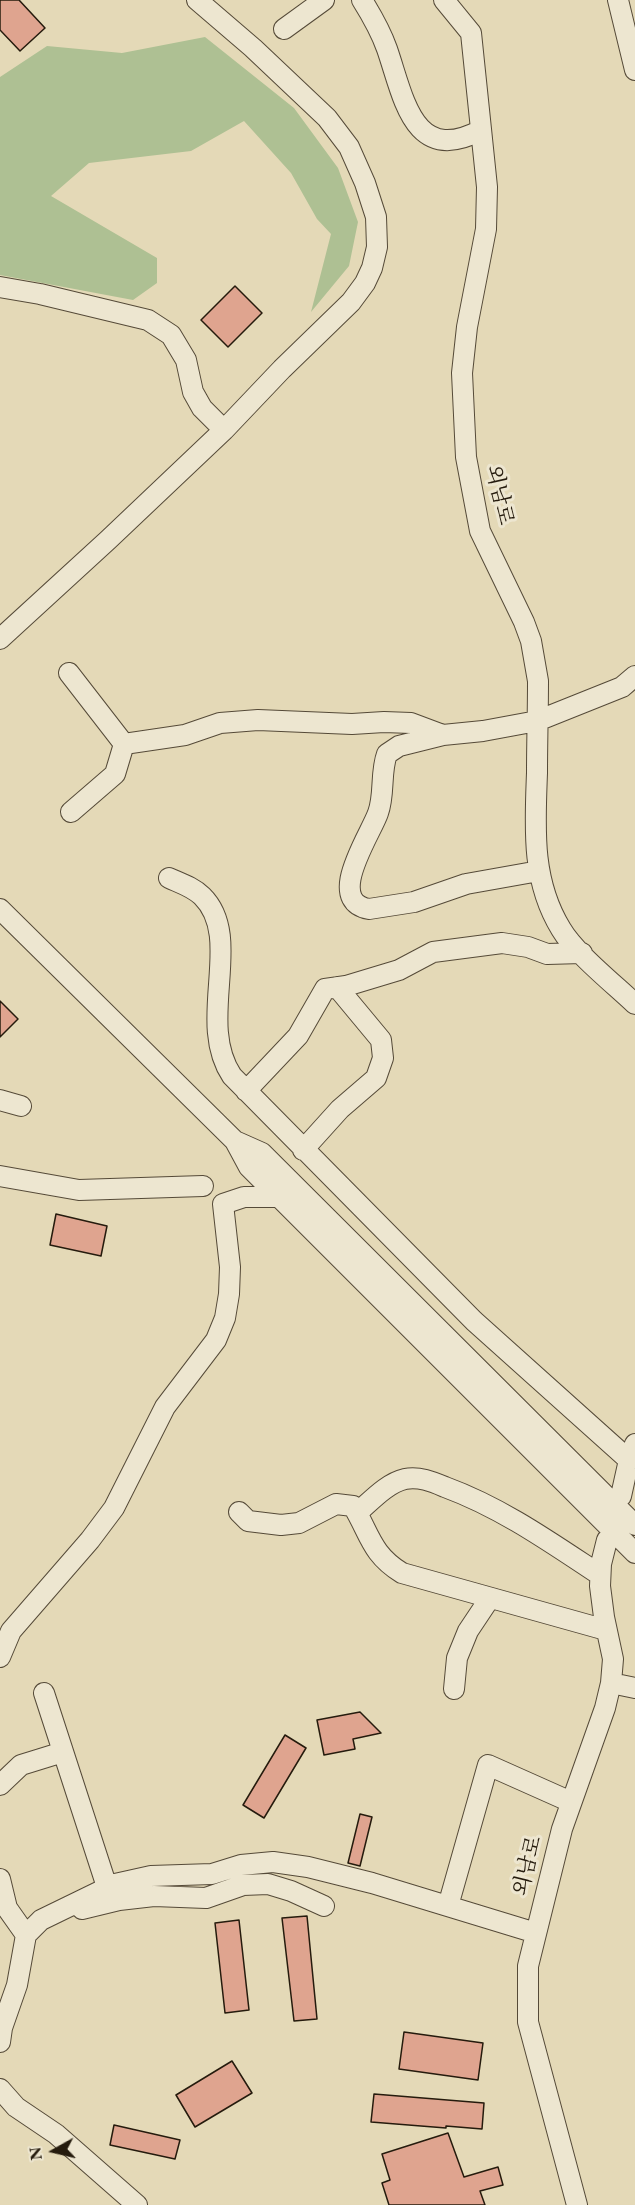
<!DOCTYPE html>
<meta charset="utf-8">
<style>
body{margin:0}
#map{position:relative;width:635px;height:2205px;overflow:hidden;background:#e4d9b7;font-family:"EB Garamond",serif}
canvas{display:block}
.north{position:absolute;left:24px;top:2121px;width:60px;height:60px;-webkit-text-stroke:4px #ede6d0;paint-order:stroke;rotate:262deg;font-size:16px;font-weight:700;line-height:24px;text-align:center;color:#251b0d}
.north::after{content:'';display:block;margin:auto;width:21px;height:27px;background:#251b0d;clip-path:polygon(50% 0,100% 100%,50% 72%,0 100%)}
</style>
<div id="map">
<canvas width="635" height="2205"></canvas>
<div class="north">N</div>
</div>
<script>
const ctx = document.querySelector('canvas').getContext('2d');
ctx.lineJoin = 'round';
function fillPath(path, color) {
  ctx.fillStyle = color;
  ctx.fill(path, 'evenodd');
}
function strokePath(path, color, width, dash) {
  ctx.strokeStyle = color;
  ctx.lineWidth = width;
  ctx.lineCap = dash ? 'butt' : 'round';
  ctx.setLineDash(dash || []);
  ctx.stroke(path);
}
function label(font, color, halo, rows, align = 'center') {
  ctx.font = font + ' "EB Garamond","Noto Serif KR",serif';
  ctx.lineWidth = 6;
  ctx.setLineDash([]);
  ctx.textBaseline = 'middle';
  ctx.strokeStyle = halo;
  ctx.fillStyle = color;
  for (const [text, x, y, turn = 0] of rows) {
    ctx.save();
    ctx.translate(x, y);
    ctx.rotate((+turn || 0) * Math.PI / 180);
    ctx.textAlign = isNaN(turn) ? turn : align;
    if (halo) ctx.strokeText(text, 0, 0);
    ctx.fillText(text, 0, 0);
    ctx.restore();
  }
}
const green = new Path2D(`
 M 205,37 L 294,108 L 338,168 L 358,222 L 349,266 L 311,312 L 331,234 L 317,219 L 291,173 L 244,121 L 191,151 L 89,163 L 51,196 L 157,258 L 157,283 L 133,300 L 0,275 L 0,77 L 47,46 L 122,53 Z`);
const building = new Path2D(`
 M 0,0 L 19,0 L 45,28 L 20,51 L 0,30 Z
 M 235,286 L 262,313 L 228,347 L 201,320 Z
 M 0,1001 L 18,1019 L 0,1037 Z
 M 56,1214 L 107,1226 L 101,1256 L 50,1245 Z
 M 360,1712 L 381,1733 L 353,1739 L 355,1749 L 324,1755 L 317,1720 Z
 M 285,1735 L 306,1748 L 264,1818 L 243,1805 Z
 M 360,1814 L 372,1817 L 360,1866 L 348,1863 Z
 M 307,1916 L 317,2019 L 294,2021 L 282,1918 Z
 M 239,1920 L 249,2010 L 225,2013 L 215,1923 Z
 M 404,2032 L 483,2043 L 478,2080 L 399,2069 Z
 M 232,2061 L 252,2093 L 195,2127 L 176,2095 Z
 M 374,2094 L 484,2103 L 482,2129 L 446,2126 L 446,2128 L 371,2122 Z
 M 114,2125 L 180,2140 L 175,2159 L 110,2145 Z
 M 448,2133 L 464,2177 L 498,2167 L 503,2185 L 480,2191 L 485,2205 L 389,2205 L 382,2183 L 390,2180 L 382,2154 Z`);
const minor = new Path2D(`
 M 362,0 C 372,16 381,32 387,49 C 404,98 413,166 481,130
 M 444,0 L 471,33 L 487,187 L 486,229 L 467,327 L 462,373 L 466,457 L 480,531 L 524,622 L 531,641 L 538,681 C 538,712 537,742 537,773 C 535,827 531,880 561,929 C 575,953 614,984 635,1004
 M 618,0 L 635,70
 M 284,29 L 324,0
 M 0,287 L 40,294 L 148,320 L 171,335 L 186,360 L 193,392 L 202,408 L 224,430
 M 0,639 L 108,540 L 224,430 L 282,369 L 351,302 L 365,283 L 372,268 L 377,247 L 376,217 L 365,183 L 349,147 L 327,118 L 253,48 L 197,0
 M 69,673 L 124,744 L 185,735 L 220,723 L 258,720 L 352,724 L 384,722 L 411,723 L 443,735 L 483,731 L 537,721 L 622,687 L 635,676
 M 443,735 L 399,746 L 387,754 C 380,773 385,794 378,813 C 371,834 324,901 369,909 L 414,902 L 466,884 L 539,871
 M 71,812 L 115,774 L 124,744
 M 169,878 C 180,883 193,887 202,896 C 245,938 195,1021 232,1076 L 474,1321 L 629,1460
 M 0,909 L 235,1141 L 249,1167 L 635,1553
 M 246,1091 L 298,1036 L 325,989 L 346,986 L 399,970 L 433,952 L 502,943 L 528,947 L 547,954 L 582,953
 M 0,1100 L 21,1106
 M 235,1141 L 262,1153 L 635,1525
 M 303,1150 L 340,1109 L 376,1078 L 383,1058 L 381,1040 L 337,987
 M 0,1176 L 79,1190 L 203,1186
 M 621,1496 L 629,1460 L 635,1444
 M 239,1512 L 248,1521 L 281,1525 L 299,1523 L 336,1504 L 353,1506 C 370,1534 371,1554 402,1573 L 606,1630
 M 357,1513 C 371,1501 387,1483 405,1479 C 419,1476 433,1482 445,1487 C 502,1508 550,1542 600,1575
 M 0,1657 L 11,1631 L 90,1540 L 114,1508 L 165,1407 L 216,1340 L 225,1318 L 229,1294 L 230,1267 L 223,1204 L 244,1197 L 278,1197
 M 611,1683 L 635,1688
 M 454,1689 L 457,1658 L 468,1631 L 490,1598
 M 44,1693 L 107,1887
 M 0,1785 L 21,1765 L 63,1752
 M 0,1879 L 7,1908 L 26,1935 L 17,1985 L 2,2028 L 0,2042
 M 448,1906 L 488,1765 L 571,1802
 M 82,1909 L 119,1900 L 154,1896 L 206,1898 L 243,1885 L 268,1884 L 291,1891 L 324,1906
 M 26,1935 L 41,1920 L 115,1884 L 151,1876 L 212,1874 L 241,1865 L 273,1862 L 308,1867 L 372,1883 L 536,1933
 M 0,2089 L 16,2107 L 56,2134 L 137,2205
 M 577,2205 L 528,2022 L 528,1966 L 562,1829 L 605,1708 L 611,1683 L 613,1659 L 604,1617 L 600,1586 L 601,1564 L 607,1540`);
const streetNames = [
 ["외남로",499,495,77],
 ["외남로",528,1866,-76]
];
fillPath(green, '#aec093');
fillPath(building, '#dfa48f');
strokePath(building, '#251b0d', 1.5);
strokePath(minor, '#554a38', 22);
strokePath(minor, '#ede6d0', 20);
label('21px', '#251b0d', '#ede6d0', streetNames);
</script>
